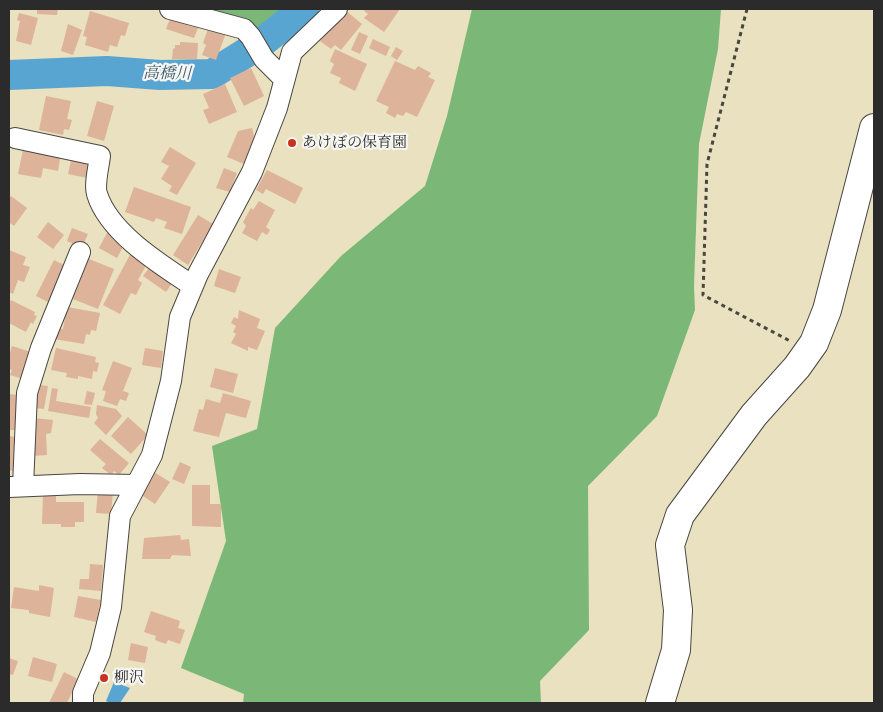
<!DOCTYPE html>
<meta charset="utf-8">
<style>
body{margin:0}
#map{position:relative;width:883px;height:712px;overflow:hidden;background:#e9e1bf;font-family:"Old Standard TT",serif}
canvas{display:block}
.frame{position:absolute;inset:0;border:10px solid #2b2b2b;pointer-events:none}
</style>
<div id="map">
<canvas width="883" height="712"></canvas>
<div class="frame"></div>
</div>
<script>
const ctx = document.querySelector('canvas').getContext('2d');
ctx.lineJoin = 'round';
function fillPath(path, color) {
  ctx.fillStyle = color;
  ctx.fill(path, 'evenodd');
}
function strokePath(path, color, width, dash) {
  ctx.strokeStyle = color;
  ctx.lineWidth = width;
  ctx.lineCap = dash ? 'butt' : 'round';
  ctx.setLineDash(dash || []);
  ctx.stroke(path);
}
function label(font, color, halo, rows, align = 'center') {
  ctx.font = font + ' "Old Standard TT","Noto Serif JP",serif';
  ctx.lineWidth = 4.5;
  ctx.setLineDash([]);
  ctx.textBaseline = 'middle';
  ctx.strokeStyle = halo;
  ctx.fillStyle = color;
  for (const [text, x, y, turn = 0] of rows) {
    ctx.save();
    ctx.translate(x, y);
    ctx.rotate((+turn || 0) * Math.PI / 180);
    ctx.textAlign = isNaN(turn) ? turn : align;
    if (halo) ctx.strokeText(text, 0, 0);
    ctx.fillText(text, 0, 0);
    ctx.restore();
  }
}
const forest = new Path2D(`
 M 204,9 L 316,9 L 281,44 L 263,41 Z
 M 472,9 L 721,9 L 718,49 L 699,144 L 694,286 L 695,310 L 657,416 L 588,486 L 589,630 L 540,681 L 541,703 L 243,703 L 244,694 L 181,668 L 226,541 L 212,446 L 257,429 L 275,328 L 341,256 L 425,186 L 447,116 Z`);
const water = new Path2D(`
 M 114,682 L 130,688 L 120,703 L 110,703 L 106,701 Z`);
const river = new Path2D(`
 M 9,75 L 107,71 L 160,75 L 212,74 L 260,44 L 304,9`);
const building = new Path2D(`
 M 37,9 L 58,9 L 57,15 L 37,14 Z
 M 365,9 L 400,9 L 384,32 L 364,18 L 368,14 L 364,11 Z
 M 345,10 L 362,24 L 341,50 L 335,45 L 331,49 L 320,41 Z
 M 90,11 L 129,23 L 125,36 L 121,35 L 117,47 L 110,45 L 108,52 L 85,45 L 87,37 L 83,36 Z
 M 19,13 L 38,18 L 31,45 L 16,41 L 20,21 L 17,20 Z
 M 171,16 L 188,22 L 187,25 L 198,28 L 194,38 L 166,29 Z
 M 68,24 L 82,30 L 73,55 L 61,51 Z
 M 209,26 L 226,33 L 216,60 L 202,55 L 206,45 L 203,43 Z
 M 359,32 L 368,36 L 360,54 L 351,50 Z
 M 373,39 L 390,47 L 386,56 L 369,48 Z
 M 180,42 L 198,43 L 197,59 L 172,59 L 173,49 L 175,48 L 175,45 L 180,45 Z
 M 396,47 L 403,51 L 397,60 L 391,56 Z
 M 335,49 L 367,64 L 355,91 L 339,83 L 341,78 L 330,73 L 334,64 L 330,61 Z
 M 395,61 L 415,70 L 418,66 L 431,73 L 428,77 L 435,80 L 417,117 L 406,112 L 403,116 L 397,114 L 395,118 L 386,113 L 389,107 L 376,101 Z
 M 251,68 L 264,96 L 244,106 L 230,78 Z
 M 225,84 L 237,112 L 209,124 L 203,110 L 209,108 L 203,94 Z
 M 46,96 L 71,101 L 67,119 L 72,120 L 69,130 L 64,129 L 63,135 L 39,130 Z
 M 97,101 L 114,106 L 104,141 L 87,136 Z
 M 252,128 L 255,141 L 244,164 L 227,157 L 238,131 Z
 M 24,145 L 61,152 L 58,171 L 43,168 L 41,178 L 18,174 Z
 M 170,147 L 196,163 L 177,195 L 169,191 L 172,186 L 161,179 L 169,166 L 161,162 Z
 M 72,156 L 96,161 L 92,179 L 68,174 Z
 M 224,168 L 237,173 L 230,192 L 216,188 Z
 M 267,170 L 303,188 L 295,204 L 266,189 L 263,194 L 256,190 Z
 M 134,187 L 191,207 L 182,234 L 164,228 L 167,222 L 156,218 L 154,222 L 125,212 Z
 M 11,196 L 27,208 L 14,226 L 10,223 L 9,224 L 9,199 Z
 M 259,201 L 275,210 L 266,227 L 270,230 L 267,235 L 262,232 L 257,241 L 242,233 L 246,226 L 243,222 L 251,208 L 253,210 Z
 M 198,215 L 213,224 L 188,265 L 173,255 Z
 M 48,222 L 64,235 L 53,249 L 37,237 Z
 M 72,228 L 88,234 L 80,252 L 70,248 L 72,243 L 67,241 Z
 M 108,231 L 126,241 L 117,258 L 99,248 Z
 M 9,250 L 26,257 L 23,265 L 30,267 L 24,282 L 18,280 L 13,294 L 9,292 Z
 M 132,251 L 149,260 L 138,280 L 142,283 L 136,295 L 131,293 L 120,314 L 103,305 Z
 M 89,259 L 114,269 L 98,309 L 73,299 Z
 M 54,260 L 70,268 L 52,304 L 36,296 Z
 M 152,264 L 174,280 L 166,292 L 143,276 Z
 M 219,269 L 241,277 L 235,293 L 214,286 Z
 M 11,300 L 35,312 L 34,315 L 37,316 L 33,324 L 31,322 L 26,332 L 9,323 L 9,305 Z
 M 67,307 L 100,313 L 96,331 L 91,330 L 90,335 L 86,334 L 84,344 L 54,339 L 56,328 L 63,329 Z
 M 239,310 L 260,319 L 257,328 L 265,331 L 257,350 L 248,347 L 248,351 L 231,343 L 236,334 L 233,332 L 236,326 L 231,323 L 234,317 L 238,319 Z
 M 12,346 L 31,352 L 23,379 L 10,375 L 12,370 L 9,369 L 9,352 L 10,353 Z
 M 56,348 L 96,357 L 95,362 L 99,363 L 97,372 L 93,371 L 92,379 L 78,376 L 78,379 L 66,377 L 67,373 L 51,370 Z
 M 145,348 L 163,351 L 161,368 L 142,365 Z
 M 113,361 L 132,368 L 123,391 L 129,393 L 126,401 L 120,399 L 117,406 L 103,401 L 106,391 L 102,390 Z
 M 215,368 L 238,374 L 233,393 L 210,387 Z
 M 38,385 L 48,386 L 44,409 L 34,408 Z
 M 52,388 L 58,389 L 56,401 L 91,407 L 89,418 L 48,411 Z
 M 87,391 L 95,393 L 92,405 L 84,404 Z
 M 223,393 L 251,401 L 246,418 L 226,413 L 219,437 L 193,431 L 199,409 L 203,410 L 206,399 L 220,403 Z
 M 9,394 L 19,395 L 19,430 L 9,430 Z
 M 97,405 L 116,409 L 122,416 L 106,435 L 94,423 L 98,418 L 96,414 Z
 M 128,417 L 148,435 L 131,454 L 111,436 Z
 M 33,418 L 53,420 L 51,433 L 46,434 L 47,455 L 33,456 Z
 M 9,436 L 15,437 L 13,471 L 9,470 Z
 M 100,439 L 129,463 L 119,475 L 114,471 L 111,475 L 102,468 L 106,464 L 90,450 Z
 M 180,462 L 191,467 L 184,484 L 172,479 Z
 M 154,472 L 170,482 L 155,504 L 140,494 Z
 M 192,485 L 210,485 L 210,504 L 221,504 L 221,527 L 192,526 Z
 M 98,490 L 113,491 L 111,514 L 96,513 Z
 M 43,494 L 56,495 L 56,502 L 84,502 L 84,522 L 75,522 L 75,527 L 61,527 L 61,524 L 42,524 Z
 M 180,535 L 181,540 L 189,539 L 191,556 L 172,555 L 170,559 L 142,559 L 144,538 Z
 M 90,564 L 103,565 L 101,591 L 79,589 L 80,579 L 89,579 Z
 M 39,585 L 54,588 L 50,617 L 29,613 L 29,610 L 11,608 L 14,587 L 39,591 Z
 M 78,596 L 101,600 L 96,622 L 74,617 Z
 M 151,611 L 180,621 L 178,628 L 185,630 L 180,644 L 168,640 L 166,644 L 155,640 L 156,636 L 144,632 Z
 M 131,643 L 148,647 L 145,663 L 128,660 Z
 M 33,657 L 57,664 L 52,682 L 28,676 Z
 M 9,658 L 18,661 L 13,675 L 9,674 Z
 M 64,672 L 78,679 L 67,703 L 49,703 Z`);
const path = new Path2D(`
 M 747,9 L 707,164 L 703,295 L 790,341`);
const street = new Path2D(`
 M 170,9 L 244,29 L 251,37 L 264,59 L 284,79
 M 15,138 L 100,156 C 99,165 94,185 97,194 C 109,233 160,264 193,286
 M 23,486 L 27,393 L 41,348 L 80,252
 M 9,487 L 80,484 L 136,485
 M 83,703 L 83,693 L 100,653 L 111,607 L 120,516 L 152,455 L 171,381 L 180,317 L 198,274 L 252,172 L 277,108 L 292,52 L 337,9`);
const secondary = new Path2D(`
 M 660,703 L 676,650 L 678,610 L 670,545 L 680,515 L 754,415 L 797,367 L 814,343 L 827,310 L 874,128`);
const markers = [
 [292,143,5,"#c8321e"],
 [104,678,5,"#c8321e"]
];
const poiNames = [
 ["あけぼの保育園",302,143],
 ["柳沢",114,678]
];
const waterNames = [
 ["高橋川",167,74,1]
];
fillPath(forest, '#7bb877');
fillPath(water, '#59a5d2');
strokePath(river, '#59a5d2', 30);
fillPath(building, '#ddb399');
strokePath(street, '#484641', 22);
strokePath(secondary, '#484641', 30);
strokePath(path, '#484641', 3, [4, 4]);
strokePath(street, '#fff', 20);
strokePath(secondary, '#fff', 28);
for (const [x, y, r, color] of markers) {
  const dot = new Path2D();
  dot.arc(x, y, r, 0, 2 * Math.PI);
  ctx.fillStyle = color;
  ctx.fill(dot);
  strokePath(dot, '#f6f6f2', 2);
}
label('15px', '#2b2b2b', '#f6f6f2', poiNames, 'left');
label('italic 16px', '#3d5c6e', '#f6f6f2', waterNames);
</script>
